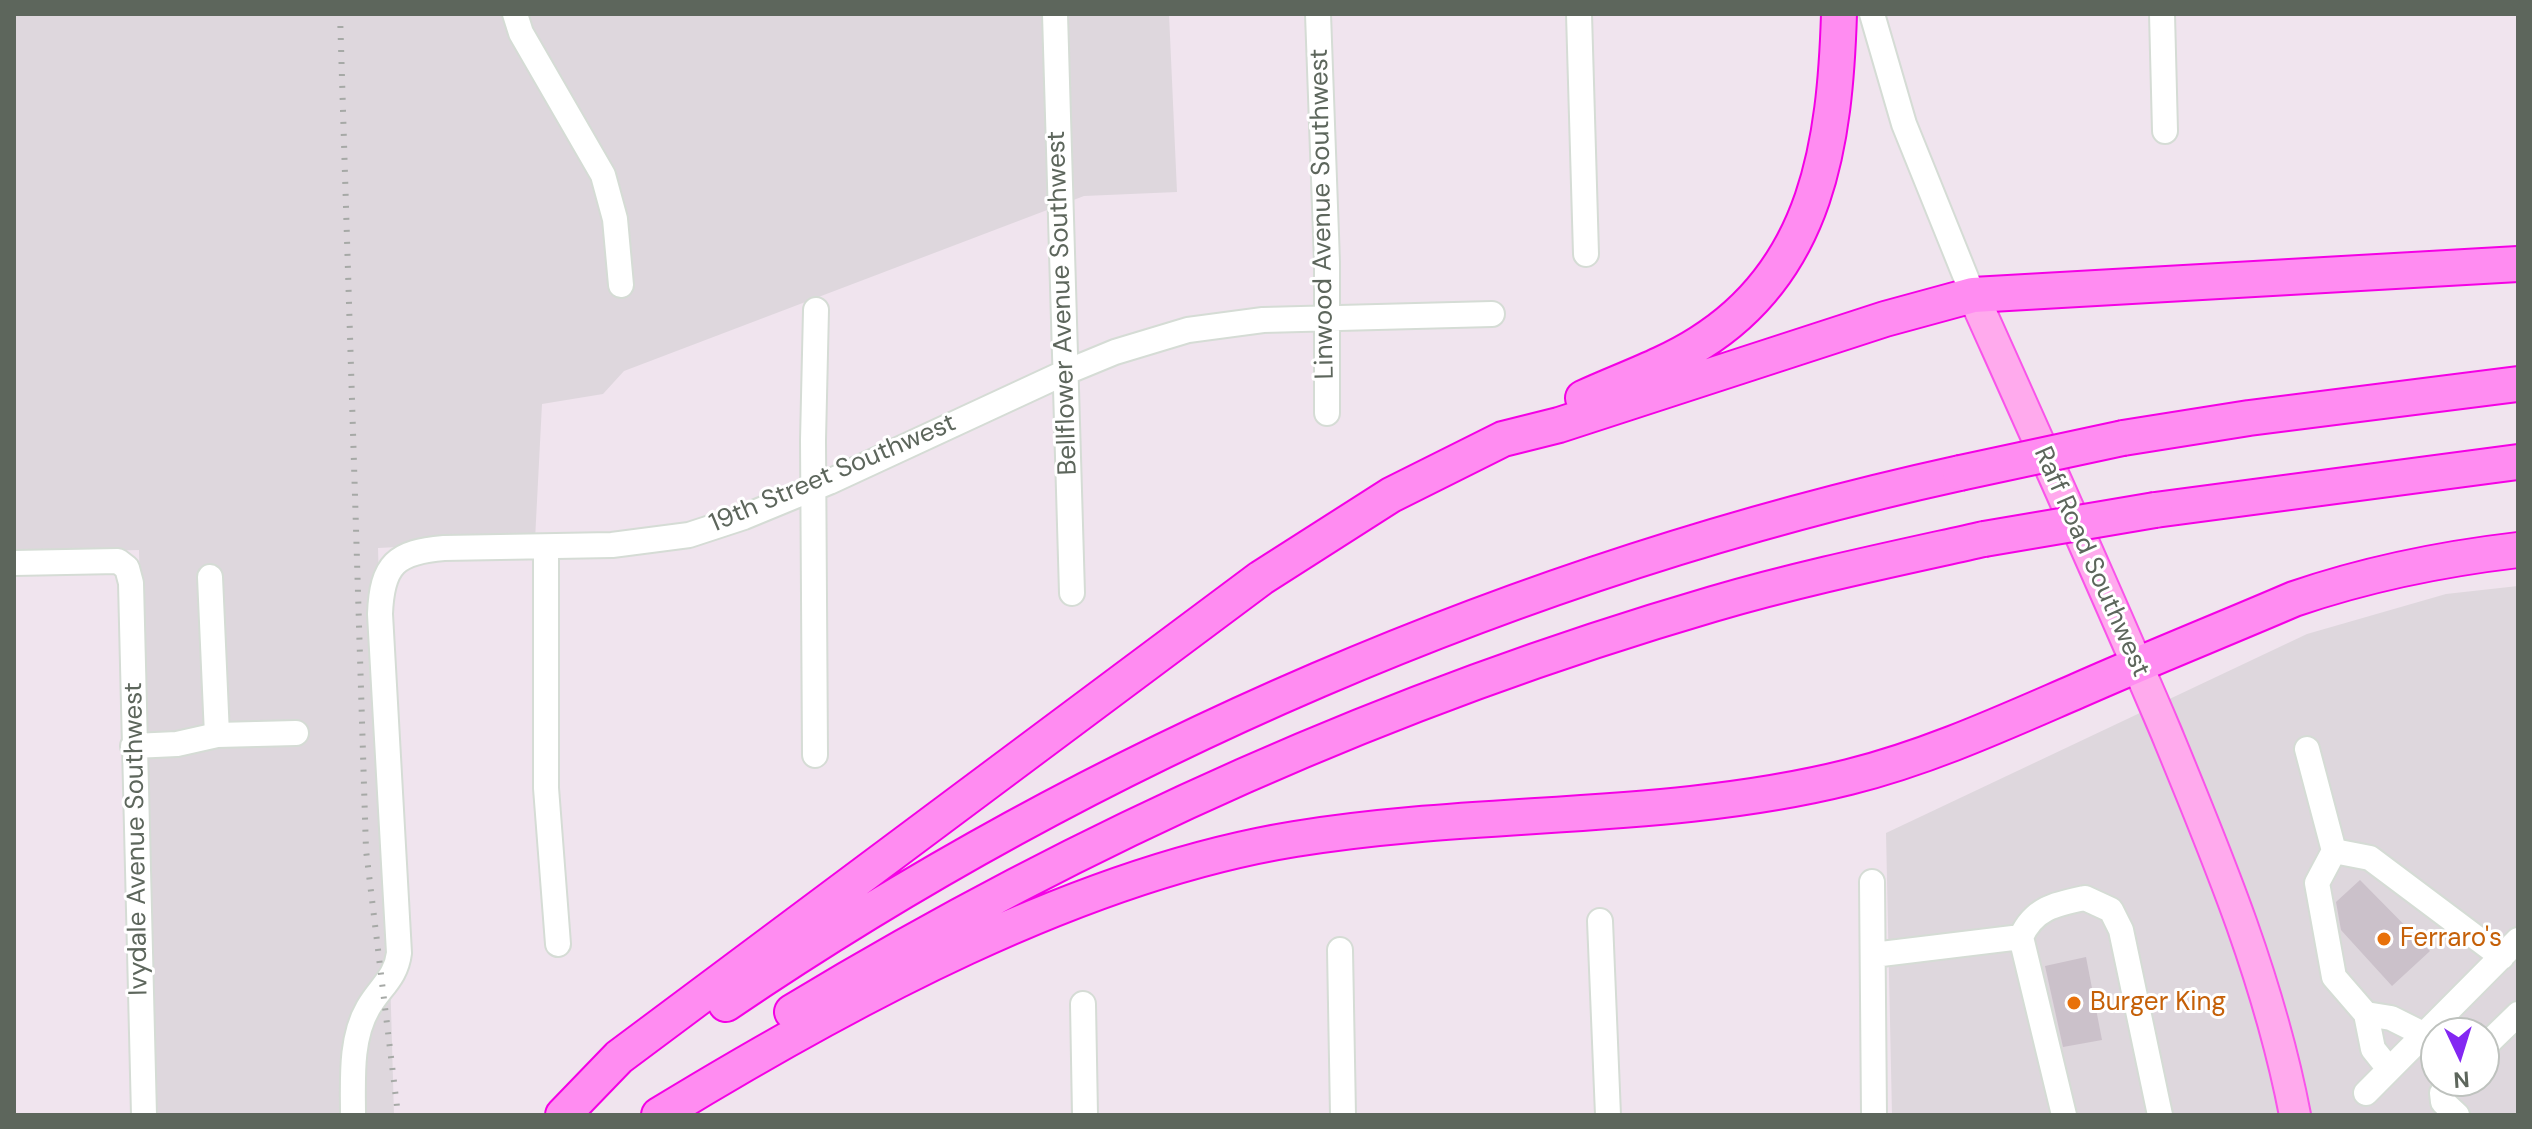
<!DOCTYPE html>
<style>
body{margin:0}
#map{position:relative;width:2532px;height:1129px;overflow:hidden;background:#f0e4ee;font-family:"DM Sans",sans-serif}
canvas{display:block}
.frame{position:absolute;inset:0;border:16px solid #5d665c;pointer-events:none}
.north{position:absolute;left:2420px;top:1017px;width:80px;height:80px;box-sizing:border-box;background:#fff;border:2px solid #bec2be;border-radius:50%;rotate:176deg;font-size:22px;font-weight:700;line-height:32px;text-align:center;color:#5d665c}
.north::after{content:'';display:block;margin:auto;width:28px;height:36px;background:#8327f2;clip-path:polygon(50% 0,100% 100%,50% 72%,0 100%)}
</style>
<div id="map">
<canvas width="2532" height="1129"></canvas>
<div class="frame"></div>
<div class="north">N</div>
</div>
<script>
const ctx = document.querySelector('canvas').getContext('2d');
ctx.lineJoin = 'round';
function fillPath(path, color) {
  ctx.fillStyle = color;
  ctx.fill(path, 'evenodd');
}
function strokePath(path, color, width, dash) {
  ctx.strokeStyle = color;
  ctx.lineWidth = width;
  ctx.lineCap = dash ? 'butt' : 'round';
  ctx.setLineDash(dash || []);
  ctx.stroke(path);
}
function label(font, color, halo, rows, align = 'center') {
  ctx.font = font + ' "DM Sans",sans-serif';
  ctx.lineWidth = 6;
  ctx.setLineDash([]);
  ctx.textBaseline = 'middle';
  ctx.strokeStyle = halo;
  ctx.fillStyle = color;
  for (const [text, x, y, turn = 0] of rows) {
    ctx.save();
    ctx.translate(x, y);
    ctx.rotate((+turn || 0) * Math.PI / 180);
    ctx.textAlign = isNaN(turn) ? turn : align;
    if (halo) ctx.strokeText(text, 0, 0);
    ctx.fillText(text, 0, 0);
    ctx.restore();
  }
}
const industrial = new Path2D(`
 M 14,14 L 1169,14 L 1177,192 L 1084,196 L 624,371 L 603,394 L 542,404 L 535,540 L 378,548 L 394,1115 L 153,1115 L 139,550 L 14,553 Z
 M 2518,586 L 2518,1115 L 1892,1115 L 1886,833 L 2307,634 L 2446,594 ZM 2436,1033 L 2484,1033 L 2484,1081 L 2436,1081 Z`);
const building = new Path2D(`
 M 2360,880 L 2430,951 L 2392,986 L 2341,930 L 2336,902 Z
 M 2086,957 L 2102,1040 L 2063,1047 L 2045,966 Z`);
const minor = new Path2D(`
 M 515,14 L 521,33 L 603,175 L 615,219 L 621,285
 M 1055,14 L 1072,593
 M 1318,14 L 1327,262 L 1327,413
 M 1579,14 L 1586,254
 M 1872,14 L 1904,124 L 1973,295
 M 2162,14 L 2165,131
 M 546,548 L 546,788 L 558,944
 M 14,563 L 118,561 L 127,568 L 131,583 L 144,1115
 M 210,577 L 217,735
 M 133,746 L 177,744 L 217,735 L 296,733
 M 2307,749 L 2334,851
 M 815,755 L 813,440 L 816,310
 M 1872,882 L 1874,1115
 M 1600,921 L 1608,1115
 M 1340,950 L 1343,1115
 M 1873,955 L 2021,937
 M 1083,1004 L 1085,1115
 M 2366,1014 L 2373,1049 L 2389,1069
 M 2423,1034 L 2391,1018 L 2366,1014 L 2334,977 L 2317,883 L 2334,851 L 2370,858 L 2502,957
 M 2484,1047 L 2518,1014
 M 2453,1081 L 2442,1093 L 2443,1102 L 2457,1115
 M 2366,1093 L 2518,940
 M 353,1115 C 353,1080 350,1039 368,1008 C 380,987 396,978 399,953 L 380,614 C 382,564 396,552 444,548 L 612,545 L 689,535 L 744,517 L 829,482 L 1064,373 L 1115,352 L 1188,330 L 1263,320 L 1492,314
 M 2064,1115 L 2021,937 C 2034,908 2056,904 2085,898 L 2111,910 L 2121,930 L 2160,1115`);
const major = new Path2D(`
 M 1973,295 C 2038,440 2104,586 2166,732 C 2218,858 2269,980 2295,1115`);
const highway = new Path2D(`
 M 1583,398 C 1622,380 1664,366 1700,343 C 1818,269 1835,142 1839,14
 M 2123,438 L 2249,418 L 2518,384
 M 2155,510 L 2518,462
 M 726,1004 C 1097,752 1523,569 1960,473
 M 792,1012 C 1081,837 1388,699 1713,604 C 1802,578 1894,559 1984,539
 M 563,1115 L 619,1057 L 1261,578 L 1391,495 L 1503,439 L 1559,425 L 1885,319 L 1973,295 L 2518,264
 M 659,1115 C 846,1001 1078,874 1295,839 C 1478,809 1669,822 1849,777 C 1929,757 2003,723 2077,691 C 2149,659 2222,630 2294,599 C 2367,574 2441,559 2518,550`);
const rail = new Path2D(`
 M 340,14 L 366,850 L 398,1115`);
const highwayBridge = new Path2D(`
 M 1960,473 L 2123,438
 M 1984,539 L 2155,510`);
const markers = [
 [2384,939,8,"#e8710a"],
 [2074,1003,8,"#e8710a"]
];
const streetNames = [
 ["Linwood Avenue Southwest",1323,214,-91],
 ["Bellflower Avenue Southwest",1063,303,-92],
 ["19th Street Southwest",833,474,-23],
 ["Raff Road Southwest",2091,562,66],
 ["Ivydale Avenue Southwest",137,839,-91]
];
const foodNames = [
 ["Ferraro's",2400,939],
 ["Burger King",2090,1003]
];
fillPath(industrial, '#ded7dd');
fillPath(building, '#cbc1ca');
strokePath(minor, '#d5dcd5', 28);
strokePath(major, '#f954ea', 34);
strokePath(highway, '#f400e5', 38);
strokePath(minor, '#fff', 24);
strokePath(major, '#ffaaed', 30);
strokePath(highway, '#ff8cf1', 34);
strokePath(rail, '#a6a9a6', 6, [2, 10]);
strokePath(highwayBridge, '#f400e5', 38, []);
strokePath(highwayBridge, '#ff8cf1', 34);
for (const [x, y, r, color] of markers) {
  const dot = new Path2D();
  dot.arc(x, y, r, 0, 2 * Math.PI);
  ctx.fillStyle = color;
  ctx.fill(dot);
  strokePath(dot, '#fff', 3);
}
label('26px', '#5d665c', '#fff', streetNames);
label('26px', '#c56008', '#fff', foodNames, 'left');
</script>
